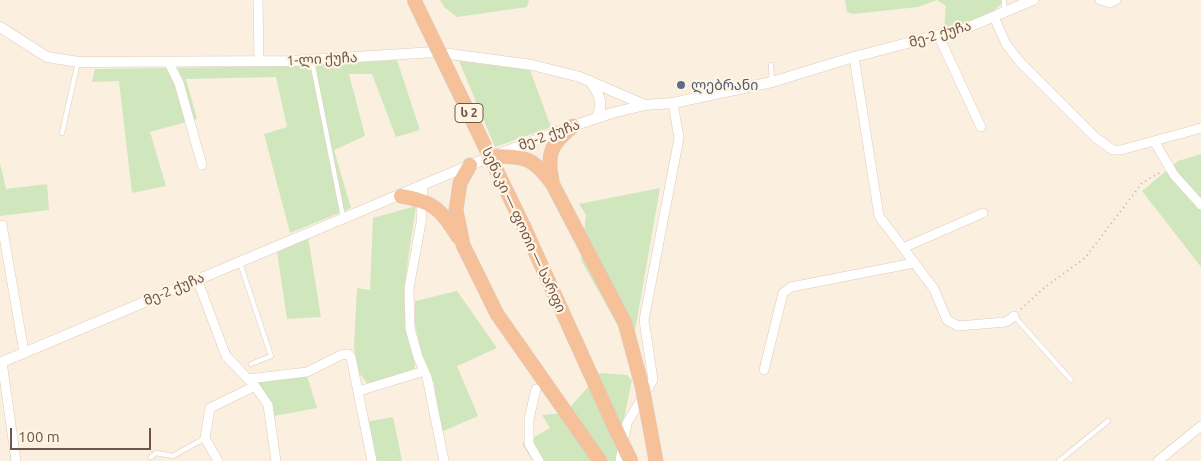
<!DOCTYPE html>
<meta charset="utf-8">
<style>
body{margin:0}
#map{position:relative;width:1201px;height:461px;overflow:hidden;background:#fbefdf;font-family:Ubuntu,sans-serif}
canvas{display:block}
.scale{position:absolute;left:10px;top:428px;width:141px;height:22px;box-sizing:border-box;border:2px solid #705548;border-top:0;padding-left:6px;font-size:15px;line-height:18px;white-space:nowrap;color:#705548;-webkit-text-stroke:4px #fef4e4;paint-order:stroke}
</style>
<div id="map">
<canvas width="1201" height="461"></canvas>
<div class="scale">100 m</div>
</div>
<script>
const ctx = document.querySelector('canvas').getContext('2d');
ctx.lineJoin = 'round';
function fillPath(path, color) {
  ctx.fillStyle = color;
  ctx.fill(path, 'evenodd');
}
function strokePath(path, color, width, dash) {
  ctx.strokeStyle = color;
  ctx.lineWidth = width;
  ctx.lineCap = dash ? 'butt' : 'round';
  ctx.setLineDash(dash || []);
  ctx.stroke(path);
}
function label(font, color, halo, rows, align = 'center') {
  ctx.font = font + ' Ubuntu,"Noto Sans Georgian",sans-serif';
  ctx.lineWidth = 4.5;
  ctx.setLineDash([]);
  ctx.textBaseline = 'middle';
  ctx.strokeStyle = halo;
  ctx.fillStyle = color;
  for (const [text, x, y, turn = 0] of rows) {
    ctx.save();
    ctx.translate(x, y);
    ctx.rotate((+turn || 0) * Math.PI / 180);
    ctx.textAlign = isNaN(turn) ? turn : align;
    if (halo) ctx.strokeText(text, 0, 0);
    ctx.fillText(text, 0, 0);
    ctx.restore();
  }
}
const green = new Path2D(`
 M 440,0 L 529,0 L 527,7 L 457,17 L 444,7 Z
 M 845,0 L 1001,0 L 1002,2 C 996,15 958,25 944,30 L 946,6 L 937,0 L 918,7 L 853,14 L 847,12 Z
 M 397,60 L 420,130 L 396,137 L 372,74 L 349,74 L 365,136 L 334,150 L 351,208 L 290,233 L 264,134 L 287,127 L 276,77 L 186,79 L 197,119 L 150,132 L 166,186 L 132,193 L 119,81 L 92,82 L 95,69 L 292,66 Z
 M 459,61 L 530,70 L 551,127 L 495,147 Z
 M 1201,154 L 1201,267 L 1142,191 L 1178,161 Z
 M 0,163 L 6,189 L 47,184 L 49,210 L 0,216 Z
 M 660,188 L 633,342 L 618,326 L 581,260 L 586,215 L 579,204 Z
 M 416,206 C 411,245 401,286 406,326 C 407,341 416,355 415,371 L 369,385 L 357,371 L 354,347 L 357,288 L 370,290 L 373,218 Z
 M 308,237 L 321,317 L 287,319 L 277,252 Z
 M 457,291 L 497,348 L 457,366 L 478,416 L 441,432 L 434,383 L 422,355 L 415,325 L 415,301 Z
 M 600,373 L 627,375 L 632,380 L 615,461 L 533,461 L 522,444 L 550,428 L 542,415 L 565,413 Z
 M 307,376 L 317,408 L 274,416 L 271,401 L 256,382 Z
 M 393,417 L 402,461 L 367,461 L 360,423 Z`);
const path = new Path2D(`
 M 1021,309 L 1044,288 L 1085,258 L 1142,183 L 1162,171`);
const service = new Path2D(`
 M 1004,11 L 1004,0
 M 312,61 L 343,217
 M 771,65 L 772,81
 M 62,133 L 78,62
 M 240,263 L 271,356 L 251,364
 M 1014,316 L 1071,380
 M 151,457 L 156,453 L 173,456 L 205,438
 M 1059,461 L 1108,421`);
const minor = new Path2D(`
 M 258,0 L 259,61
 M 1100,0 L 1110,3 L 1116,0
 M 994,17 L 1006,44 L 1019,61 L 1096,138 L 1113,150 L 1121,150 L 1201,128
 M 938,35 L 981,127
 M 854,57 L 879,216 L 934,289 L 947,320 L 958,326 L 1006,322 L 1014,316
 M 169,63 L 179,83 L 202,165
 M 1154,141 L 1174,175 L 1201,205
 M 423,186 L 421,223 L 409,288 L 410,329 L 418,357 L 427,377 L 444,461
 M 2,225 L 24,352
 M 903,248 L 983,213
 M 197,279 L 226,356 L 255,386 L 268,405 L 276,461
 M 2,362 L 16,461
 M 764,370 L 783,293 L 791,287 L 914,263
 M 248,379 L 307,372 L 341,355 L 348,354 L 351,357 L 372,461
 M 536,389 L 529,419 L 529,444 L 539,461
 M 359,391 L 424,371
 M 218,461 L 205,438 L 210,408 L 255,386
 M 620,461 L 627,423 L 653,380 L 644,320 L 679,138 L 673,103
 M 1158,461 L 1201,426`);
const tertiary = new Path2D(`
 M 0,27 L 47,57 L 78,62 L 292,61 L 435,52 L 532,65 L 580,77 L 645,105
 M 590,81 C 599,94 604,102 597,118
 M 0,363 L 470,165 L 573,126 L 612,113 L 645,105 L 673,103 L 772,82 L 854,57 L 969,27 L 1033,0`);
const trunk = new Path2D(`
 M 492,156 C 526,157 533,157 553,185 L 625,323 L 642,386
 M 470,165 L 460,183 L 456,210 L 463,245 L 497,314 L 600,461
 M 552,180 C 546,152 552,144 573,126
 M 401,196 C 433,201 442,210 458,237
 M 524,227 L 614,426
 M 650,428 L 656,461`);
const trunkBridge = new Path2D(`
 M 414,0 L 524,227
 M 642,386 L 650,428
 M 614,426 L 631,461`);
const markers = [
 [681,85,5,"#5c6f8a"]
];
const shields = [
 [469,113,28]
];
const shieldNames = [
 ["ს 2",469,113]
];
const streetNames = [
 ["მე-2 ქუჩა",940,34,-16],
 ["1-ლი ქუჩა",322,59,-3],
 ["მე-2 ქუჩა",549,135,-20],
 ["სენაკი — ფოთი — სარფი",524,230,65],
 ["მე-2 ქუჩა",174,289,-23]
];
const serviceNames = [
 ["ლებრანი",691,85]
];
fillPath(green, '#d0e7be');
strokePath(service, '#decbbb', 5.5);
strokePath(minor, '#decbbb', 10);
strokePath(tertiary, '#decbbb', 11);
strokePath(trunk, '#d7cfcc', 15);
strokePath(path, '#d3b09b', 2, [1, 4]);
strokePath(service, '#fff', 4.5);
strokePath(minor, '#fff', 9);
strokePath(tertiary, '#fff', 10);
strokePath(trunk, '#f6c098', 14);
strokePath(trunkBridge, '#d7cfcc', 15, []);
strokePath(trunkBridge, '#f6c098', 14);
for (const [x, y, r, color] of markers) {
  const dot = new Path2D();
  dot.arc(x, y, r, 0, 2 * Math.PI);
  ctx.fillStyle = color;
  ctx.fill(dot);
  strokePath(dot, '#fef4e4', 2);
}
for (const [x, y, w] of shields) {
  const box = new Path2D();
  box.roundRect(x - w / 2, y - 9.5, w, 19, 4);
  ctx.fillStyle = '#fef4e4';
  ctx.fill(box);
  strokePath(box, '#705548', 1);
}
label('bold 12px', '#705548', null, shieldNames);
label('14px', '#705548', '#fef4e4', streetNames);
label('14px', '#4e5e75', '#fef4e4', serviceNames, 'left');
</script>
